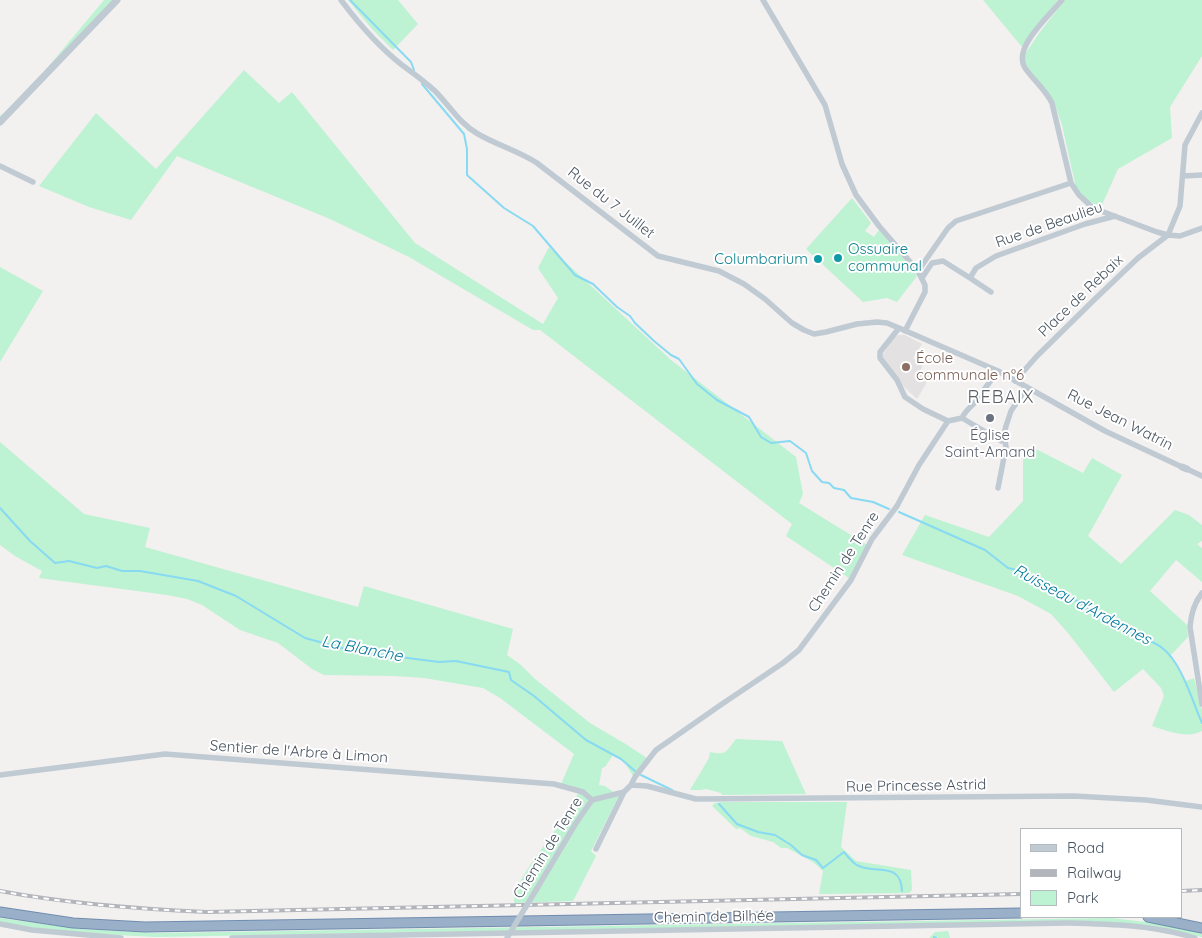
<!DOCTYPE html>
<meta charset="utf-8">
<style>
body{margin:0}
#map{position:relative;width:1202px;height:938px;overflow:hidden;background:#f3f0f0;font-family:Quicksand,sans-serif}
canvas{display:block}
.legend{position:absolute;left:1020px;top:828px;width:162px;height:90px;box-sizing:border-box;background:#fff;border:1px solid #b5babf;margin:0;padding:6px 9px;list-style:none;font-size:15px;color:#47535f}
.legend li{display:flex;align-items:center;gap:10px;height:25px}
.legend b{width:25px;border:1px solid #b5babf}
</style>
<div id="map">
<canvas width="1202" height="938"></canvas>
<ul class="legend">
<li><b style="height:6px;background:#c0cad3"></b>Road</li>
<li><b style="height:6px;background:#b2b5bb"></b>Railway</li>
<li><b style="height:14px;background:#bdf2d2"></b>Park</li>
</ul>
</div>
<script>
const ctx = document.querySelector('canvas').getContext('2d');
ctx.lineJoin = 'round';
function fillPath(path, color) {
  ctx.fillStyle = color;
  ctx.fill(path, 'evenodd');
}
function strokePath(path, color, width, dash) {
  ctx.strokeStyle = color;
  ctx.lineWidth = width;
  ctx.lineCap = dash ? 'butt' : 'round';
  ctx.setLineDash(dash || []);
  ctx.stroke(path);
}
function label(font, color, halo, rows, align = 'center') {
  ctx.font = font + ' Quicksand,sans-serif';
  ctx.lineWidth = 4;
  ctx.setLineDash([]);
  ctx.textBaseline = 'middle';
  ctx.strokeStyle = halo;
  ctx.fillStyle = color;
  for (const [text, x, y, turn = 0] of rows) {
    ctx.save();
    ctx.translate(x, y);
    ctx.rotate((+turn || 0) * Math.PI / 180);
    ctx.textAlign = isNaN(turn) ? turn : align;
    if (halo) ctx.strokeText(text, 0, 0);
    ctx.fillText(text, 0, 0);
    ctx.restore();
  }
}
const education = new Path2D(`
 M 897,335 L 905,335 L 922,344 L 913,358 L 923,364 L 921,370 L 930,377 L 917,399 L 904,387 L 882,356 L 891,340 Z`);
const green = new Path2D(`
 M 104,0 L 113,0 L 0,119 L 0,116 L 5,112 L 43,73 Z
 M 348,0 L 398,0 L 418,24 L 393,50 L 372,29 Z
 M 983,0 L 1058,0 L 1022,47 Z
 M 1065,0 L 1202,0 L 1202,56 L 1170,107 L 1172,138 L 1118,169 L 1101,207 L 1086,200 L 1076,188 L 1062,125 L 1054,102 L 1027,68 L 1023,57 L 1040,32 Z
 M 244,70 L 279,103 L 292,92 L 415,243 L 543,324 L 558,298 L 538,268 L 549,247 L 671,360 L 796,457 L 803,494 L 799,503 L 867,545 L 849,578 L 786,536 L 792,524 L 540,330 L 533,330 L 409,257 L 330,219 L 177,156 L 131,220 L 89,207 L 39,186 L 96,113 L 156,169 Z
 M 852,198 L 871,223 L 865,231 L 874,237 L 879,230 L 910,266 L 917,276 L 897,302 L 887,298 L 863,302 L 806,249 Z
 M 0,267 L 43,291 L 0,362 Z
 M 0,442 L 84,514 L 150,528 L 145,547 L 358,607 L 364,586 L 513,629 L 507,655 L 521,665 L 535,679 L 590,723 L 624,743 L 647,758 L 633,776 L 623,760 L 613,755 L 605,767 L 602,768 L 599,785 L 605,786 L 619,796 L 591,851 L 596,856 L 573,901 L 514,903 C 514,879 550,840 563,819 C 569,811 573,801 579,792 L 561,784 L 574,754 L 500,698 L 483,688 L 424,678 L 394,676 L 324,675 L 312,669 L 278,643 L 240,630 L 202,605 L 187,599 L 167,595 L 39,578 L 42,571 L 15,556 L 0,545 Z
 M 1032,447 L 1083,473 L 1092,458 L 1122,475 L 1088,536 L 1121,564 L 1175,510 L 1189,515 L 1202,525 L 1202,541 L 1197,544 L 1202,548 L 1202,582 L 1176,560 L 1150,591 L 1187,625 L 1188,637 L 1171,655 L 1186,681 L 1194,678 L 1202,710 L 1202,731 C 1188,739 1167,731 1152,726 L 1164,696 L 1161,688 L 1143,669 L 1114,692 L 1068,633 L 1051,614 L 1018,596 L 902,555 L 925,515 L 989,537 L 1023,501 L 1023,452 L 1029,454 Z
 M 736,739 L 782,741 L 806,794 L 722,795 L 721,793 L 706,789 L 701,790 L 690,790 L 709,758 L 710,752 C 727,756 726,751 736,739 Z
 M 721,802 L 847,802 L 841,847 L 856,861 L 911,870 L 912,890 L 909,893 L 819,894 L 823,871 L 813,862 L 787,848 L 781,848 L 773,842 L 751,836 L 740,828 L 736,829 L 712,806 L 715,803 Z
 M 0,918 L 79,929 L 156,933 L 1112,918 L 1170,925 L 1202,934 L 1202,937 L 1135,924 L 486,931 L 157,937 L 96,934 L 33,928 L 0,922 Z
 M 948,931 L 950,938 L 929,938 L 935,932 Z`);
const stream = new Path2D(`
 M 350,0 L 411,62 L 414,70
 M 422,84 L 464,134 L 467,149 L 467,175 L 504,208 L 533,226 L 575,275 L 593,284 L 617,307 L 630,316 L 635,323 L 654,341 L 671,355 L 679,359 L 697,384 L 717,400 L 749,417 L 761,437 L 771,443 L 790,441 L 806,453 L 812,471 L 822,482 L 829,483 L 834,488 L 844,490 L 851,498 L 873,502 L 889,509
 M 0,508 L 30,541 L 55,563 L 69,561 L 97,568 L 106,566 L 122,571 L 140,571 L 198,581 L 236,596 L 305,638 L 353,651 L 439,662 L 456,661 L 509,672 L 511,680 L 534,696 L 586,740 L 621,759 L 635,771
 M 899,512 L 985,550 L 1008,568 L 1017,570 L 1028,580 L 1049,587 L 1066,599 L 1078,601 L 1089,609 L 1106,617 L 1143,640 C 1178,643 1190,697 1202,723
 M 641,775 L 672,790
 M 719,804 L 737,824 L 758,832 L 775,835 L 791,845 L 802,855 L 816,860 L 823,868 L 844,852 C 848,857 853,864 859,866 C 878,874 901,862 902,891
 M 934,937 L 936,938`);
const minor = new Path2D(`
 M 341,0 C 359,24 378,46 402,65 C 413,73 424,81 435,91 C 449,105 460,124 478,134 C 497,145 518,151 537,163 L 658,256 L 719,271 L 744,284 L 765,299 L 792,323 L 804,330 L 814,334 L 826,332 L 857,324 L 877,322 L 887,323 L 899,328 L 998,371 L 1105,431 L 1182,467
 M 763,0 L 825,105 L 842,164 L 856,195 L 879,226 L 918,271 L 925,285 L 925,292 L 905,331
 M 1062,0 C 1049,16 1012,48 1025,68 C 1034,81 1045,89 1052,103 L 1071,183 L 1079,195 L 1093,208 L 1157,232 L 1168,235 L 1180,236 L 1202,228
 M 0,166 L 33,182
 M 1183,176 L 1202,175
 M 918,271 L 948,228 L 956,221 L 1071,183
 M 922,278 L 932,263 L 943,261 L 970,278 L 976,268 L 996,256 L 1085,224 L 1115,216
 M 970,278 L 991,292
 M 899,328 L 880,352 L 880,358 L 897,380 L 905,397 L 923,409 L 948,421 L 962,418
 M 1015,381 L 1037,356 L 1096,298 L 1138,258 L 1168,235 L 1180,206 L 1185,145 L 1202,113
 M 962,418 C 967,406 980,402 983,391 L 998,371
 M 962,418 L 1001,441 L 1005,439
 M 1187,469 L 1202,476
 M 998,488 L 1006,447 L 1004,434 L 1006,426 L 1011,411 L 1027,387
 M 1202,593 C 1194,603 1191,614 1190,627 L 1202,704
 M 0,775 L 165,754 L 554,784 L 583,792 L 592,800
 M 631,785 L 647,786 L 696,799 L 1074,796 L 1146,800 L 1202,807
 M 596,849 L 624,792 L 631,785 L 635,777 L 656,750 L 722,704 L 783,663 L 799,650 L 851,580 L 872,539 L 897,506 L 919,465 L 948,421
 M 536,890 L 576,823 L 592,800 L 624,792
 M 0,924 L 32,930 L 121,938
 M 232,938 L 1067,923 C 1110,924 1154,925 1195,938`);
const tertiary = new Path2D(`
 M 0,122 L 117,0
 M 1182,467 L 1187,469`);
const trunk = new Path2D(`
 M 0,912 L 73,923 L 145,927 L 1021,913
 M 1148,917 L 1202,928`);
const rail = new Path2D(`
 M 0,891 C 69,904 138,909 207,912 L 1021,894
 M 1181,891 L 1202,890`);
const minorBridge = new Path2D(`
 M 507,938 L 536,890`);
const markers = [
 [838,258,5,"#0f9aa8"],
 [818,259,5,"#0f9aa8"],
 [906,367,5,"#8d6e63"],
 [990,418,5,"#6b7280"]
];
const streetNames = [
 ["Rue du 7 Juillet",611,203,38],
 ["Rue de Beaulieu",1049,225,-19],
 ["Place de Rebaix",1081,296,-44],
 ["Rue Jean Watrin",1120,420,27],
 ["Chemin de Tenre",844,562,-57],
 ["Sentier de l'Arbre à Limon",299,752,4],
 ["Rue Princesse Astrid",916,786,-1],
 ["Chemin de Tenre",548,848,-58],
 ["Chemin de Bilhée",714,917,-1]
];
const cultureNames = [
 ["Ossuaire",848,249],
 ["communal",848,266],
 ["Columbarium",808,259,"right"]
];
const educationNames = [
 ["École",916,358],
 ["communale n°6",916,375]
];
const worshipNames = [
 ["Église",990,435],
 ["Saint-Amand",990,452]
];
const waterNames = [
 ["Ruisseau d'Ardennes",1082,605,28],
 ["La Blanche",362,649,11]
];
const quarterNames = [
 ["REBAIX",1001,398]
];
fillPath(education, '#e4e1e2');
fillPath(green, '#bdf2d2');
strokePath(stream, '#87daf2', 2);
strokePath(trunk, '#708dae', 11);
strokePath(minor, '#c0cad3', 5.5);
strokePath(tertiary, '#c0cad3', 7);
strokePath(trunk, '#9ab0c9', 9);
strokePath(rail, '#b2b5bb', 4);
strokePath(rail, '#fff', 2, [5.5]);
strokePath(minorBridge, '#c0cad3', 5.5);
for (const [x, y, r, color] of markers) {
  const dot = new Path2D();
  dot.arc(x, y, r, 0, 2 * Math.PI);
  ctx.fillStyle = color;
  ctx.fill(dot);
  strokePath(dot, '#fff', 2);
}
label('15px', '#47535f', '#fff', streetNames);
label('15px', '#0d838f', '#fff', cultureNames, 'left');
label('15px', '#785e54', '#fff', educationNames, 'left');
label('15px', '#5b616d', '#fff', worshipNames);
label('italic 16px', '#057b9c', '#fff', waterNames);
ctx.letterSpacing = '1px';
label('18px', '#5c6066', '#fff', quarterNames);
ctx.letterSpacing = '0px';
</script>
